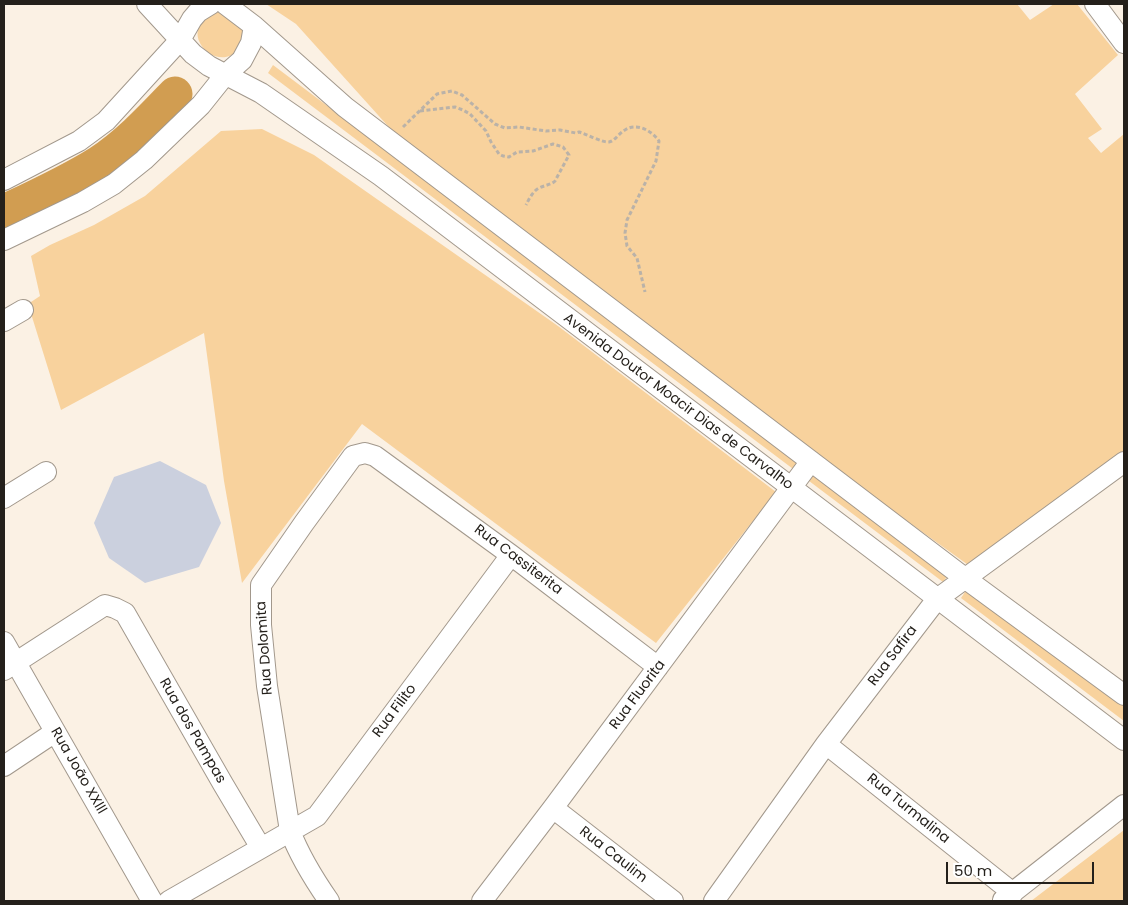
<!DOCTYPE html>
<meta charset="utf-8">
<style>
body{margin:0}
#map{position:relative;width:1128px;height:905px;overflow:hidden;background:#fbf1e4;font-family:Poppins,sans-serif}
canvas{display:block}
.frame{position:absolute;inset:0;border:5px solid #24201b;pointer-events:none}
.scale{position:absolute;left:946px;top:862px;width:148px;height:22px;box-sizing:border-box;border:2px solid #24201b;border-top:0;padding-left:6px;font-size:15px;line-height:18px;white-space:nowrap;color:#24201b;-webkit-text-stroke:4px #fff;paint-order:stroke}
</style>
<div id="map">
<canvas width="1128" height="905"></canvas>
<div class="frame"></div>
<div class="scale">50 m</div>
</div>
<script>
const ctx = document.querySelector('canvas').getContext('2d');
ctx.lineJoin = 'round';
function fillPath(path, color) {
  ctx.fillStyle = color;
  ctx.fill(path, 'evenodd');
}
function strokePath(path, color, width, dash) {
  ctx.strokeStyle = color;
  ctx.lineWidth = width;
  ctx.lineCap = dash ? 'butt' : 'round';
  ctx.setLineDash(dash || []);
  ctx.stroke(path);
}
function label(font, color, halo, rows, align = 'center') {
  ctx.font = font + ' Poppins,sans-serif';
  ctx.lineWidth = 4;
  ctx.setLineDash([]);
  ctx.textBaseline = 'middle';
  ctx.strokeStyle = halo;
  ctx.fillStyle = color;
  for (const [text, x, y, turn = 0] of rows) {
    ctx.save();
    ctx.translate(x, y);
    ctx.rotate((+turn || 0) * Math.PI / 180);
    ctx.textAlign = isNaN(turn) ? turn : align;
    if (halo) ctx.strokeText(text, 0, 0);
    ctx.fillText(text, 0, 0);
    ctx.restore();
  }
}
const green = new Path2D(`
 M 266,4 L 1017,4 L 1030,20 L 1054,4 L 1077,4 L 1118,55 L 1075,94 L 1102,129 L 1088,138 L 1101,153 L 1124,134 L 1124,453 L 971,567 L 818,457 L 396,135 L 296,24 Z
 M 225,11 L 243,29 C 242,35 243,44 239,48 C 220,75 179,37 207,17 C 214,13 217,12 225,11 Z
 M 273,65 L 949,574 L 943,582 L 268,73 Z
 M 262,129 L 314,155 L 558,326 L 776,492 L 656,643 L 362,424 L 242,583 L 224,481 L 204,333 L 61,410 L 28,304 L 40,296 L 31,256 L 50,245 L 94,225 L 145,196 L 221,131 Z
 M 969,586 L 1124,704 L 1124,721 L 961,598 Z
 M 1124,830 L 1124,901 L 1031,901 Z`);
const river = new Path2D(`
 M 4,212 C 36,197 69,182 99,163 C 128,144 151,119 175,94`);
const building = new Path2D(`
 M 160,461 L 206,485 L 221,523 L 199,567 L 145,583 L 109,558 L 94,523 L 114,477 Z`);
const path = new Path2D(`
 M 420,111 L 455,107 L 463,110 L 470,114 L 486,131 L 491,142 L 499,154 L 503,156 L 509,157 L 517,152 L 533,151 L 553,144 L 563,147 L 569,155 L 555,181 C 551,185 545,185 539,188 C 533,191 529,199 526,205
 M 403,127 L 437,94 L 452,91 L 462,95 L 495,124 L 505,128 L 519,127 L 546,131 L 560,130 L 576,133 L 579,132 C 586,134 603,143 609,142 C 615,141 619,133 625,130 C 637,122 652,131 659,141 L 656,161 L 627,220 L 625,233 L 627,246 L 637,258 L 645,292`);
const minor = new Path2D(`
 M 147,4 L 193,54 L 209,66 L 261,93 L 381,176 L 1124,740
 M 225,4 L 254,26 L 345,107 L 966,579 L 1124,695
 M 1095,4 L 1124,43
 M 4,180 L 79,141 L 106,121 L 180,40 L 192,19 L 198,12 L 211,4
 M 4,240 L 83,202 L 114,184 L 144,160 L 201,105 L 225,75 L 242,60 L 251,43 L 254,26
 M 4,321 L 23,310
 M 4,498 L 46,472
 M 4,642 L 152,901
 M 4,670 L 105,605 L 115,608 L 125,613 L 223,784 L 261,848
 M 826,744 L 1013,893
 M 4,766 L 55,732
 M 553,808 L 673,901
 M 1003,900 L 1124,805
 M 169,901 L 317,816 L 511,555
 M 329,901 C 313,878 300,857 290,831 L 267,686 L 261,625 L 261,585 L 304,523 L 353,456 L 365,453 L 375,456 L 511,555 L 658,667
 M 482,901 L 553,808 L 811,461
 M 714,901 L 826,744 L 937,599 L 1124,462`);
const streetNames = [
 ["Avenida Doutor Moacir Dias de Carvalho",678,402,37],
 ["Rua Cassiterita",518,560,37],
 ["Rua Dolomita",265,648,-94],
 ["Rua Safira",893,656,-53],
 ["Rua Fluorita",638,695,-53],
 ["Rua Filito",395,711,-53],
 ["Rua dos Pampas",192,731,60],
 ["Rua João XXlll",78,771,60],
 ["Rua Turmalina",908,809,39],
 ["Rua Caulim",613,855,38]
];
fillPath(green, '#f8d29d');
strokePath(river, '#d19d51', 35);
fillPath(building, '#cbd0de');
strokePath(minor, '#a2988c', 22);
strokePath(path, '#bab2a8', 3, [4, 2.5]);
strokePath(minor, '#fff', 20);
label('14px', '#24201b', '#fff', streetNames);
</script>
